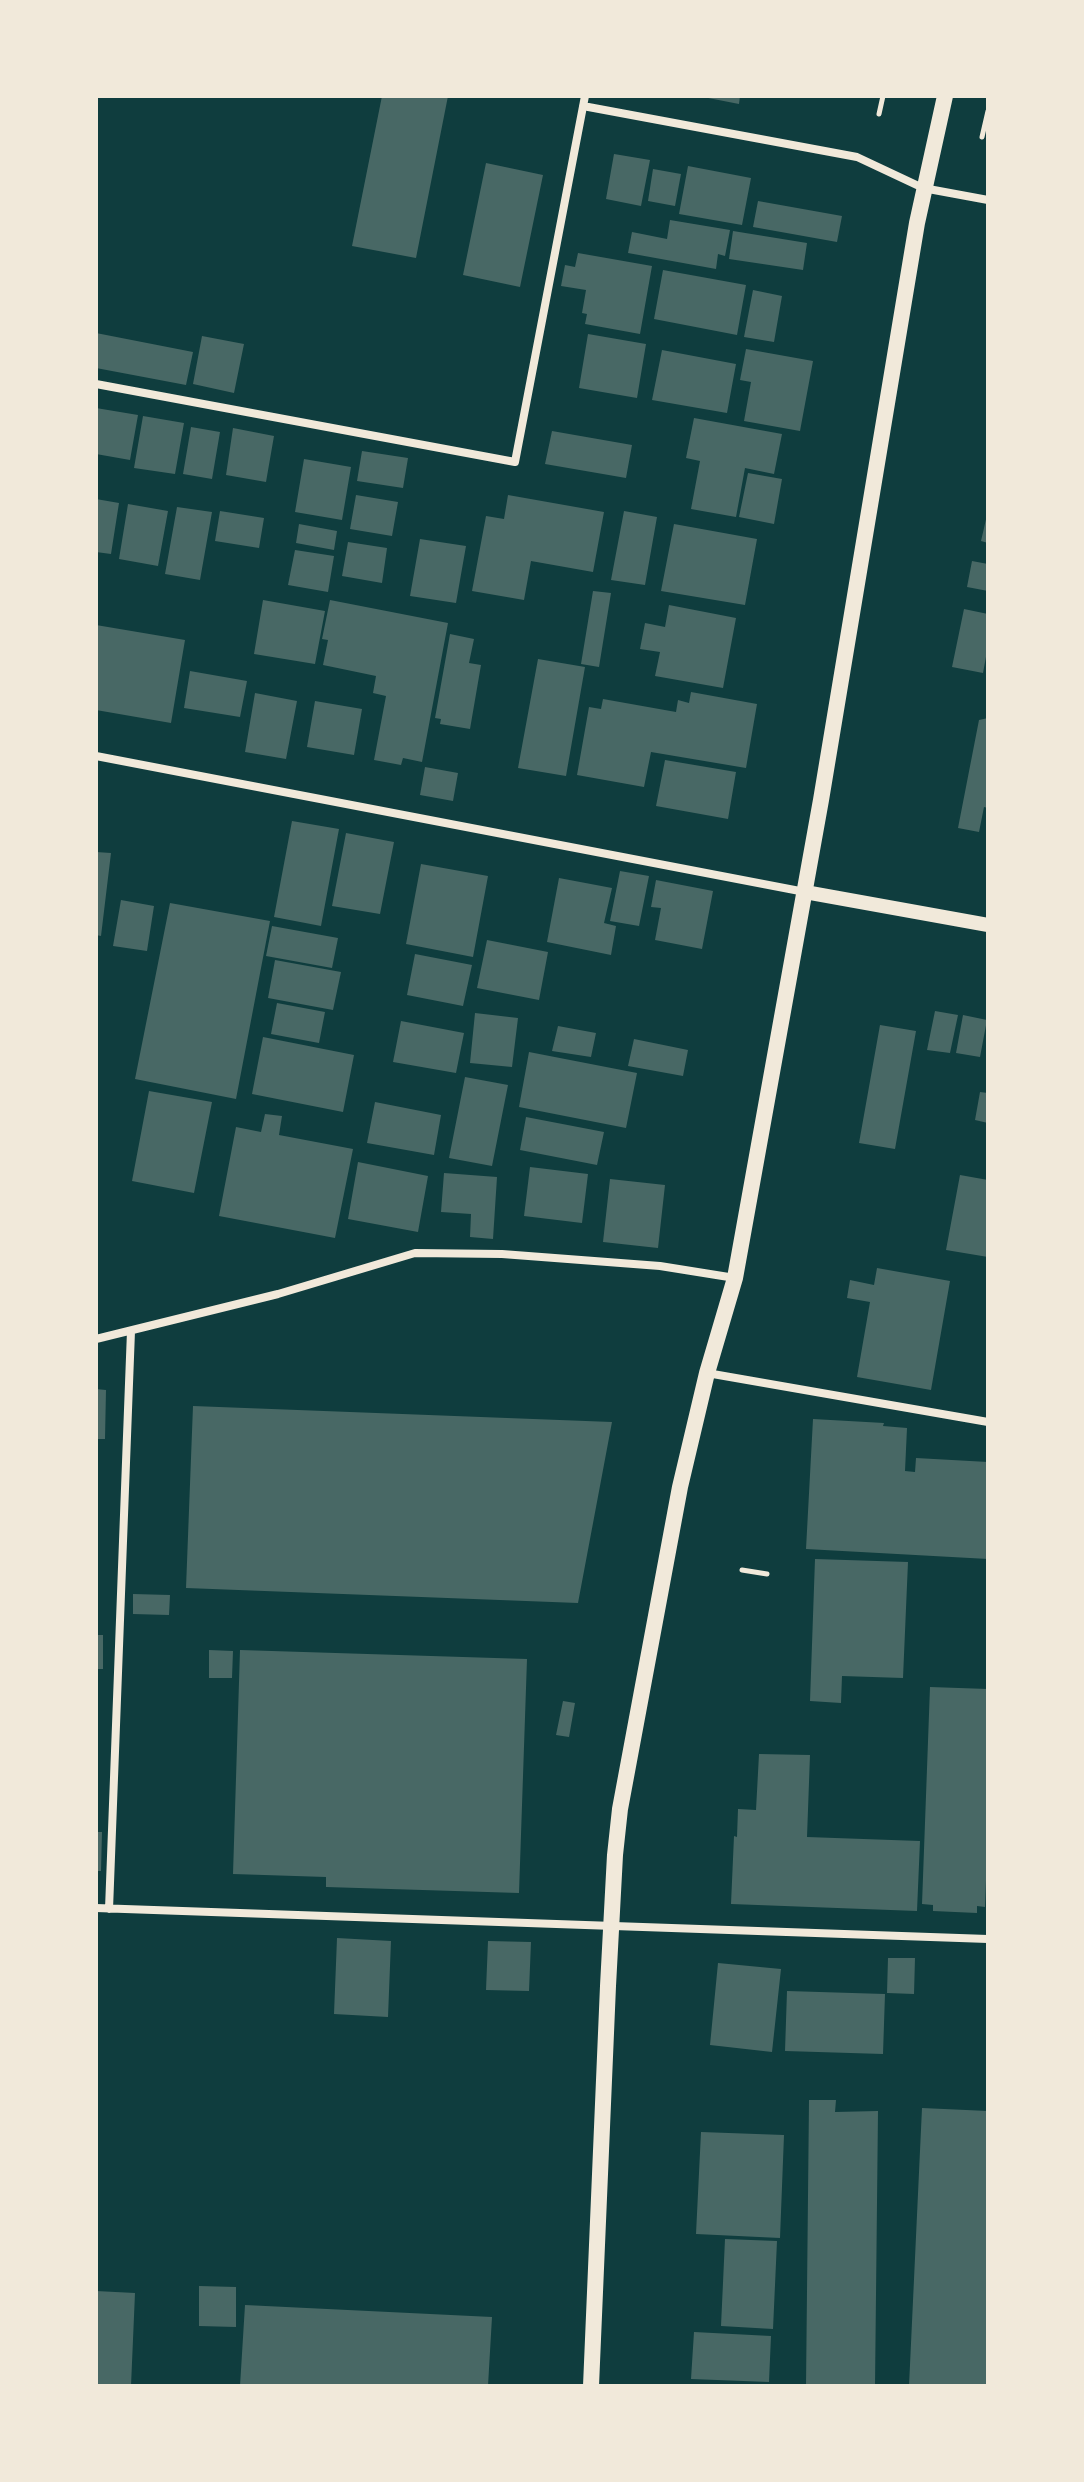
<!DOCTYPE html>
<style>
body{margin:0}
#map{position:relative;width:1084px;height:2482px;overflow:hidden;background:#0f3d3e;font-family:"Source Serif 4",serif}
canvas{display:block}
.frame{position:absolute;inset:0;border:98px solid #f1e9da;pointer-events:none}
</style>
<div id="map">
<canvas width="1084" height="2482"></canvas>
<div class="frame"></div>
</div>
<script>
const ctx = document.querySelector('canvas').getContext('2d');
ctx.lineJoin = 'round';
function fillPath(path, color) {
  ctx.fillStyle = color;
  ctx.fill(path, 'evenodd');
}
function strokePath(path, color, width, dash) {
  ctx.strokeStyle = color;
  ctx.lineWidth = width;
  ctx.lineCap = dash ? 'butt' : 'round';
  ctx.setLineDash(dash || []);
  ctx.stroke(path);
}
const building = new Path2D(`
 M 382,96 L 448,96 L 416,258 L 352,246 Z
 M 698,96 L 740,96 L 739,104 Z
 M 614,154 L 650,160 L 641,206 L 606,199 Z
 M 486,163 L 543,175 L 520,287 L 463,275 Z
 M 688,166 L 751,178 L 742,225 L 679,214 Z
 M 653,169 L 681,174 L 675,206 L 648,201 Z
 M 758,201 L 842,216 L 837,242 L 753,227 Z
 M 670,220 L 730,230 L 725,256 L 718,254 L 716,269 L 628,253 L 632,232 L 667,239 Z
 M 733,231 L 807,243 L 803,270 L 729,259 Z
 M 578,253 L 652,266 L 640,334 L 585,324 L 587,314 L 582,313 L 586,290 L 561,286 L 565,265 L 575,267 Z
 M 663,270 L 746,285 L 737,335 L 654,319 Z
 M 753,290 L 782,296 L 774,342 L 744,337 Z
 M 96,333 L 193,352 L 186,385 L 96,368 Z
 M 588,334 L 646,344 L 637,398 L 579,388 Z
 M 202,336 L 244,344 L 234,393 L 193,384 Z
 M 746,349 L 813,361 L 800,431 L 744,421 L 751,382 L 740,380 Z
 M 662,350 L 736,364 L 727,413 L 652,400 Z
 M 96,408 L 138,415 L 130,460 L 96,454 Z
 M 143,416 L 184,423 L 175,474 L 134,468 Z
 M 694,418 L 782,434 L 774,474 L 745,468 L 736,517 L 691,509 L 700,461 L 686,458 Z
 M 191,427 L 220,432 L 212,479 L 183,474 Z
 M 233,428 L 274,436 L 266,482 L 226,475 Z
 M 552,431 L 632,445 L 626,478 L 545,464 Z
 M 362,451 L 408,458 L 403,488 L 357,481 Z
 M 304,459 L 351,467 L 342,520 L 295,512 Z
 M 748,473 L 782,479 L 774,524 L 739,517 Z
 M 356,495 L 398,502 L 392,536 L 350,529 Z
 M 508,495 L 604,512 L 593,572 L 531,561 L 524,600 L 472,591 L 486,516 L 504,519 Z
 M 96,499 L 119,503 L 111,554 L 96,552 Z
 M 128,504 L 168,511 L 158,566 L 119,559 Z
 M 177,507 L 212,512 L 200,580 L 165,574 Z
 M 220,511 L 264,518 L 259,548 L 215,541 Z
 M 624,511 L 657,517 L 645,585 L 611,580 Z
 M 987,515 L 988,516 L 988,543 L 981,541 Z
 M 299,524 L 337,531 L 334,550 L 296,543 Z
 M 674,524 L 757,539 L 745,605 L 661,591 Z
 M 420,539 L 466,546 L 456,603 L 410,596 Z
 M 348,542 L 387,548 L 382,583 L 342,576 Z
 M 295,550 L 334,556 L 328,592 L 288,585 Z
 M 972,561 L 988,564 L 988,591 L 967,587 Z
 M 593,591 L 611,593 L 599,667 L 581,664 Z
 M 263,600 L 325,611 L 315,664 L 254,654 Z
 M 330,600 L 448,623 L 422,762 L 403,758 L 401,765 L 374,760 L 386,696 L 373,693 L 376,676 L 323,665 L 328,640 L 322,639 Z
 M 669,605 L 736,618 L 723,688 L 655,676 L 660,652 L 640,649 L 645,623 L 665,627 Z
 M 964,609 L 988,614 L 988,646 L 983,673 L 952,667 Z
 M 96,625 L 185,640 L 171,723 L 96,710 Z
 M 450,634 L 474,639 L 469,663 L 481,665 L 470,729 L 440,724 L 441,719 L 435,718 Z
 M 538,659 L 585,667 L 566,776 L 518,768 Z
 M 190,671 L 247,681 L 240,717 L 184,708 Z
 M 691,692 L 757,704 L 746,768 L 651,752 L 644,787 L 577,775 L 589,707 L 601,709 L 603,699 L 676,712 L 678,700 L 689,703 Z
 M 255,693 L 297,701 L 286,759 L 245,752 Z
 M 315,701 L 362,709 L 354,755 L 307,747 Z
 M 988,718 L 988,808 L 984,807 L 979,832 L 958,828 L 979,720 Z
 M 665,760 L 736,772 L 728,819 L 656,806 Z
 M 425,767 L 458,773 L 453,801 L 420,795 Z
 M 292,821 L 339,829 L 321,926 L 274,917 Z
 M 346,833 L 394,842 L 380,914 L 332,906 Z
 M 96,852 L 111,853 L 101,936 L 96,935 Z
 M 421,864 L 488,876 L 473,957 L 406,944 Z
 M 620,871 L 649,876 L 639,926 L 610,921 Z
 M 559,878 L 612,888 L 604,923 L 616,926 L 611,955 L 547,942 Z
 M 656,880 L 713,891 L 702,949 L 655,940 L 661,908 L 651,907 Z
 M 121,900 L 154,906 L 147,951 L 113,946 Z
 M 170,903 L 270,921 L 236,1099 L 135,1079 Z
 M 272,926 L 338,938 L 332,968 L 266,956 Z
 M 487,940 L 548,952 L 539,1000 L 477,988 Z
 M 415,954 L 472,965 L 463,1006 L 407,995 Z
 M 275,960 L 341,972 L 333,1010 L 268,998 Z
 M 277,1003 L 325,1012 L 319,1043 L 271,1034 Z
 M 935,1011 L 958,1015 L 950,1053 L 927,1050 Z
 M 475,1013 L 518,1018 L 512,1067 L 470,1063 Z
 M 963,1015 L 987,1020 L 980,1057 L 956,1053 Z
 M 401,1021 L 464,1033 L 456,1073 L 393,1062 Z
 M 880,1025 L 916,1031 L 895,1149 L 859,1143 Z
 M 558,1026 L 596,1033 L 591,1057 L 552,1051 Z
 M 263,1037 L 354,1055 L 343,1112 L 252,1094 Z
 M 634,1039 L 688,1050 L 683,1076 L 628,1066 Z
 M 529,1052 L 637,1073 L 626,1128 L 519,1107 Z
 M 465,1077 L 508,1085 L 492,1166 L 449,1158 Z
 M 149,1091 L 212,1102 L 194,1193 L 132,1181 Z
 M 980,1092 L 988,1093 L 988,1123 L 975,1120 Z
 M 375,1102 L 441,1115 L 434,1155 L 367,1143 Z
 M 265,1114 L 282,1116 L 279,1135 L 353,1149 L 335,1238 L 219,1216 L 236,1127 L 261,1132 Z
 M 526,1117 L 604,1132 L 597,1165 L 520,1150 Z
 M 358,1162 L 428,1176 L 418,1232 L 348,1219 Z
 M 530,1167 L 588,1174 L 582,1223 L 524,1216 Z
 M 444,1173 L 497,1177 L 493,1239 L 470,1237 L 471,1214 L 441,1212 Z
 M 960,1175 L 988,1180 L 988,1257 L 946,1250 Z
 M 610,1179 L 665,1185 L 658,1248 L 603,1242 Z
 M 877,1268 L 950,1281 L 931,1390 L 857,1377 L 870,1302 L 847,1298 L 850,1280 L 874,1285 Z
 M 96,1389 L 106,1390 L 105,1439 L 96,1439 Z
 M 193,1406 L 612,1422 L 578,1603 L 186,1588 Z
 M 813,1419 L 884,1423 L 883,1426 L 907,1428 L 905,1471 L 915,1472 L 916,1458 L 988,1462 L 988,1559 L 806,1549 Z
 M 815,1559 L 908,1562 L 903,1678 L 842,1676 L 841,1703 L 810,1701 Z
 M 133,1594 L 170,1595 L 169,1615 L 133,1614 Z
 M 96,1635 L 103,1635 L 103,1669 L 96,1669 Z
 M 209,1650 L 233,1651 L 232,1678 L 209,1678 Z
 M 240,1650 L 527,1659 L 519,1893 L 326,1887 L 326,1877 L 233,1874 Z
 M 930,1687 L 988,1689 L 988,1829 L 985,1907 L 977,1906 L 977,1913 L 933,1911 L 933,1905 L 922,1904 Z
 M 563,1701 L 575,1703 L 569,1737 L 556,1735 Z
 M 759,1754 L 810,1755 L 807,1837 L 920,1841 L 917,1911 L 731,1904 L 734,1836 L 737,1837 L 738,1809 L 756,1810 Z
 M 96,1832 L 102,1832 L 101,1871 L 96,1871 Z
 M 337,1938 L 391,1941 L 388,2017 L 334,2014 Z
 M 488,1941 L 531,1942 L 529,1991 L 486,1990 Z
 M 888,1958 L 915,1958 L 914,1994 L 887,1993 Z
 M 718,1963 L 781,1969 L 772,2052 L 710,2045 Z
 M 787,1991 L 885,1994 L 883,2054 L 785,2051 Z
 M 809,2100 L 836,2100 L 835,2112 L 878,2111 L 875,2386 L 806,2386 Z
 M 922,2108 L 988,2111 L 988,2386 L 909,2386 Z
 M 701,2132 L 784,2135 L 780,2238 L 696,2234 Z
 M 725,2239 L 777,2241 L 773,2329 L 721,2326 Z
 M 199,2286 L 236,2287 L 236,2327 L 199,2326 Z
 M 96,2291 L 135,2293 L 131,2386 L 96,2386 Z
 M 245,2305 L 492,2317 L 488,2386 L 240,2386 Z
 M 694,2332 L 771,2336 L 769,2382 L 691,2379 Z`);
const path = new Path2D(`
 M 879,114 L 883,96
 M 982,137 L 988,111
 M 742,1570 L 767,1574`);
const minor = new Path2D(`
 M 583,106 L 857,157 L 923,188 L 988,200
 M 96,384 L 515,462 L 585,96
 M 96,756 L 805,892
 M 96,1339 L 278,1294 L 415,1253 L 502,1254 L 660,1266 L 735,1278
 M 707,1373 L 988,1422
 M 96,1908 L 988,1939
 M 109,1909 L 131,1331`);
const tertiary = new Path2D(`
 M 805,892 L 988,925`);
const secondary = new Path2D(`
 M 591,2386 L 608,1986 L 615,1855 L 620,1809 L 680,1487 L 707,1373 L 735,1278 L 821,800 L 917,223 L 945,96`);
fillPath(building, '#486865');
strokePath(path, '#f1e9da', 5);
strokePath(minor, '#f1e9da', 8);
strokePath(tertiary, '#f1e9da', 14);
strokePath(secondary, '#f1e9da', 16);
</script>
